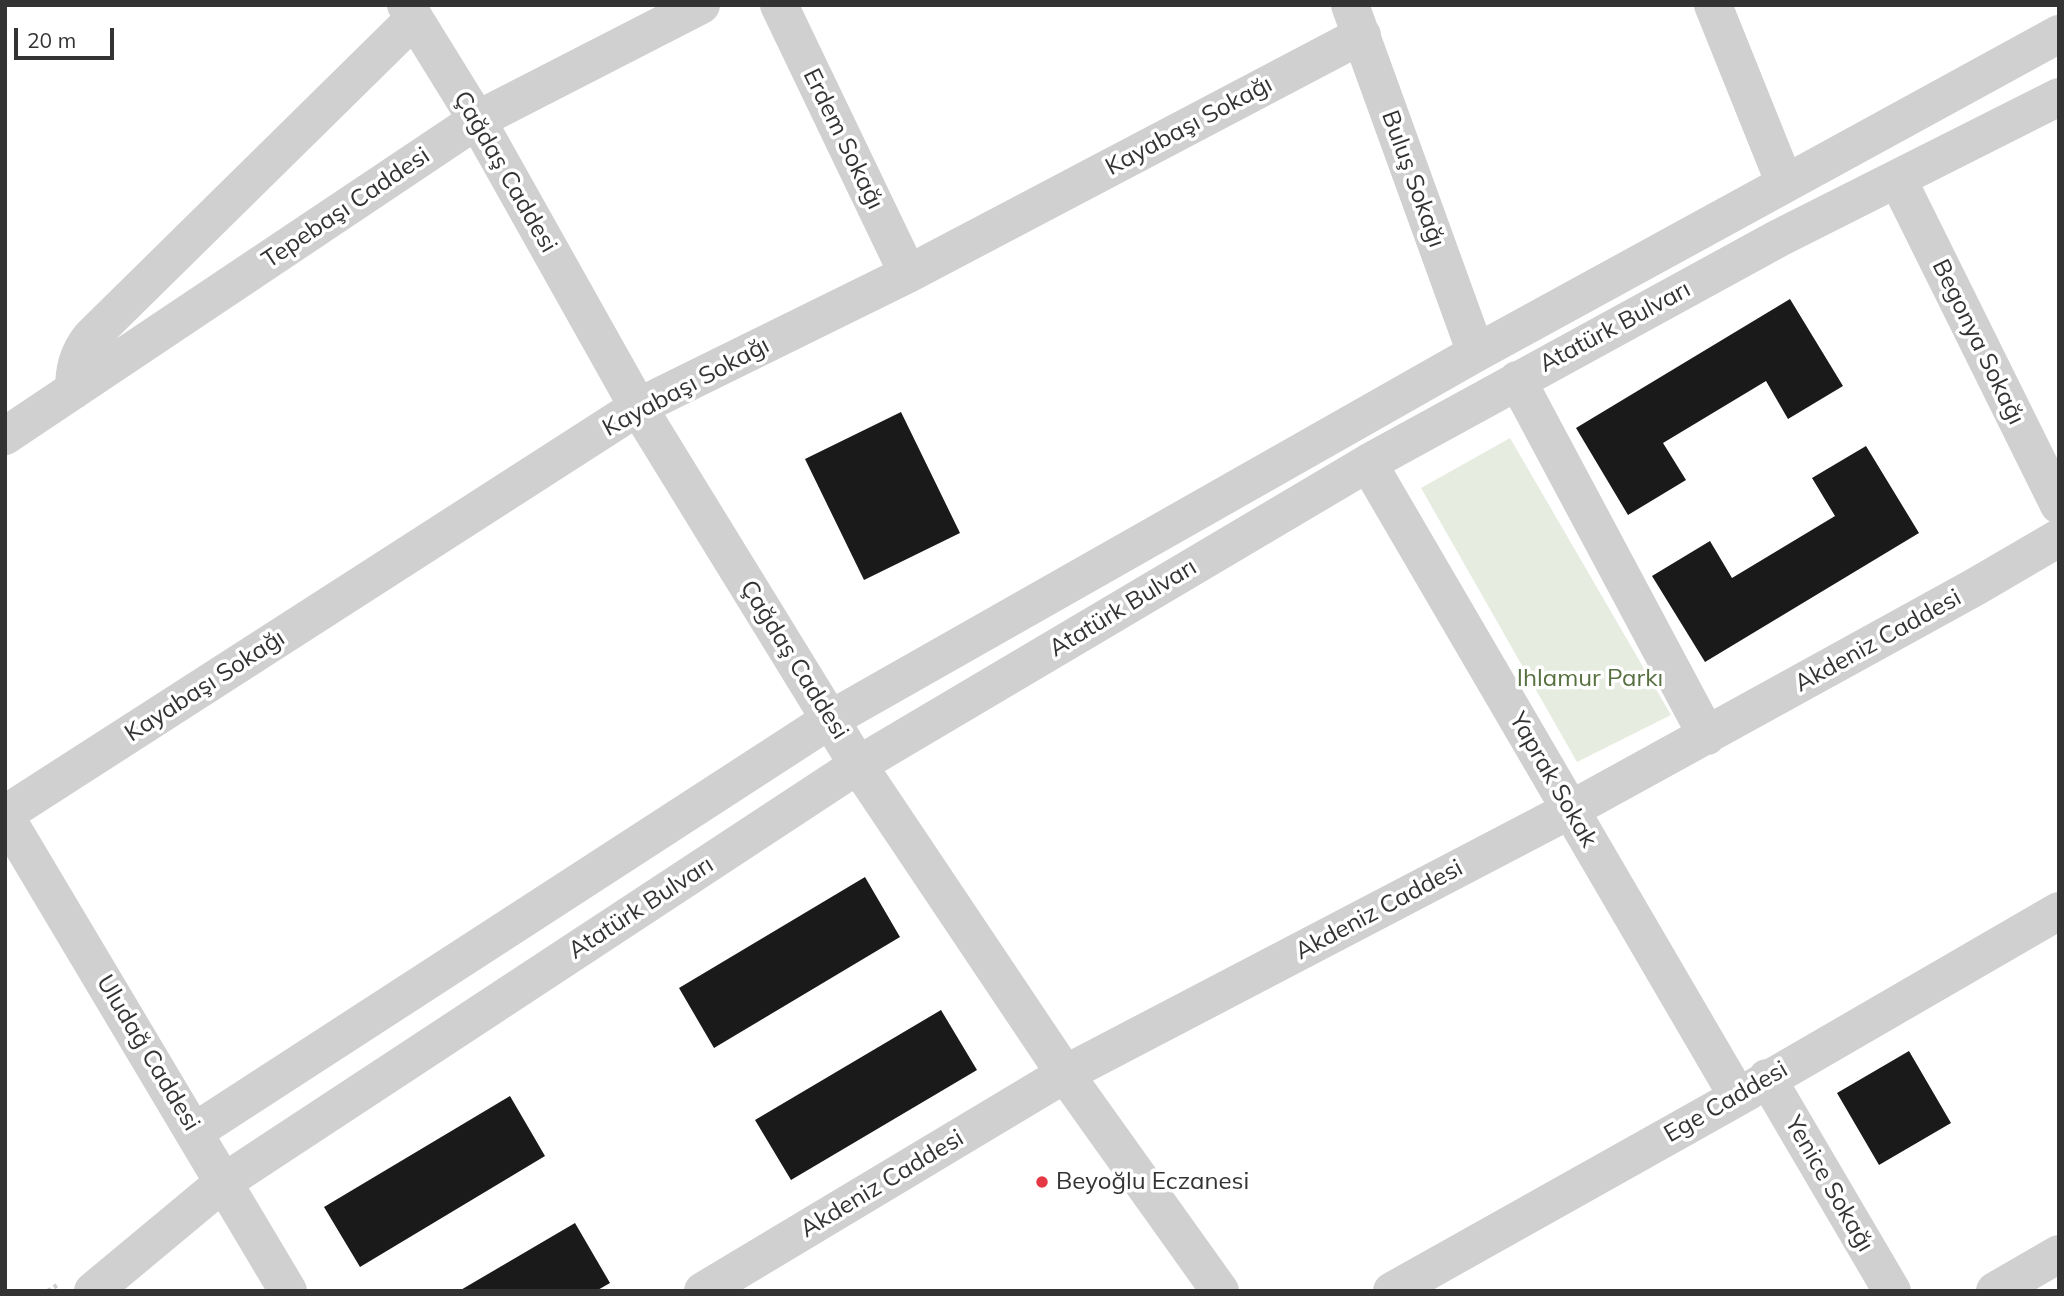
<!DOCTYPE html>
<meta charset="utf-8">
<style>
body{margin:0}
#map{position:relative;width:2064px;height:1296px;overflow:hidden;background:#fff;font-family:Mulish,sans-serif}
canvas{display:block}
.frame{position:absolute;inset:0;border:7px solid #333;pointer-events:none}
.scale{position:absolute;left:14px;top:28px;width:100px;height:32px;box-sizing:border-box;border:4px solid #333;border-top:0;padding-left:9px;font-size:21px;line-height:24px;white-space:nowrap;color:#333;-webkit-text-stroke:5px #fff;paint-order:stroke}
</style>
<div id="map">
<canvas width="2064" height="1296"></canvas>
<div class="frame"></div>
<div class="scale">20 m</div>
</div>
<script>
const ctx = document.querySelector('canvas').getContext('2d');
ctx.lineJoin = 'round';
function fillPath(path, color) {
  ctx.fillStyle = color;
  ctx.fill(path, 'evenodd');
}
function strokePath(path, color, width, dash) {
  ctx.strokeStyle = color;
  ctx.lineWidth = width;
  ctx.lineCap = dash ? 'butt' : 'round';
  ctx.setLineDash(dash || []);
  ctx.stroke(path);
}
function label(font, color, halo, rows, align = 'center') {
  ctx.font = font + ' Mulish,sans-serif';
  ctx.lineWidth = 7;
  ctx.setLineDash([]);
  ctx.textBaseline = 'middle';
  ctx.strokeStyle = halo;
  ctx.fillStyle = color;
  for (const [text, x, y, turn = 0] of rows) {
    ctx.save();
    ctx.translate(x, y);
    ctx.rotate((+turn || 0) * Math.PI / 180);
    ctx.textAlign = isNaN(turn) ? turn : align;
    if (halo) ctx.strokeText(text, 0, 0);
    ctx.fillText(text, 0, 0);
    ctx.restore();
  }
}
const green = new Path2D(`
 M 1510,438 L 1671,715 L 1577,762 L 1421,488 Z`);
const building = new Path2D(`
 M 1790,299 L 1843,386 L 1788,419 L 1766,381 L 1663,443 L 1686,480 L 1628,515 L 1576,428 Z
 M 901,412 L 960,533 L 864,580 L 805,459 Z
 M 1866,446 L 1919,533 L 1705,662 L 1652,576 L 1710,541 L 1732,578 L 1835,516 L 1812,478 Z
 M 865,877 L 900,937 L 714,1048 L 679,988 Z
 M 941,1010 L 977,1070 L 791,1180 L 755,1120 Z
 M 1909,1051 L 1951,1123 L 1879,1165 L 1837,1093 Z
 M 510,1096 L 545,1156 L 360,1267 L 324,1207 Z
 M 575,1223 L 610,1283 L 596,1291 L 459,1291 Z`);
const path = new Path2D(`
 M 48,1291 L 59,1284`);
const minor = new Path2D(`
 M 406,5 L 477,120 L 638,407 L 858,765 L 1065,1074 L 1220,1291
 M 779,5 L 908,274
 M 1350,5 L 1476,353
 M 1713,5 L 1785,184
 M 1898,180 L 2059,505
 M 1517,380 L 1707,736
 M 74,390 C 74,369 78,353 91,337 L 414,19
 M 5,436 L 477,120 L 701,5
 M 1368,463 L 1738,1097
 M 5,814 L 638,407 L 908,274 L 1362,35
 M 5,816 L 288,1291
 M 1767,1078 L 1892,1291
 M 194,1132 L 831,719 L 1476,353 L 2059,34
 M 93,1291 L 224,1182 L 858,765 L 1368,463 L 1779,238 L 2059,97
 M 703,1291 L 1065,1074 L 1570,810 L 1975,587 L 2059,538
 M 1392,1291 L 1738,1097 L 2059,911
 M 1995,1291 L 2059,1254`);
const markers = [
 [1042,1182,7,"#e63946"]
];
const streetNames = [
 ["Kayabaşı Sokağı",1189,126,-28],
 ["Erdem Sokağı",843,139,64],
 ["Çağdaş Caddesi",505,172,60],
 ["Buluş Sokağı",1413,179,70],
 ["Tepebaşı Caddesi",346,208,-34],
 ["Atatürk Bulvarı",1615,327,-28],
 ["Begonya Sokağı",1978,342,64],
 ["Kayabaşı Sokağı",686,387,-28],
 ["Atatürk Bulvarı",1123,608,-31],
 ["Akdeniz Caddesi",1878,641,-29],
 ["Çağdaş Caddesi",794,660,58],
 ["Kayabaşı Sokağı",205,686,-33],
 ["Yaprak Sokak",1553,780,60],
 ["Atatürk Bulvarı",641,908,-33],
 ["Akdeniz Caddesi",1379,910,-28],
 ["Uludağ Caddesi",148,1053,59],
 ["Ege Caddesi",1726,1102,-30],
 ["Akdeniz Caddesi",882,1184,-31],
 ["Yenice Sokağı",1829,1184,60]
];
const parkNames = [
 ["Ihlamur Parkı",1590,679]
];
const poiNames = [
 ["Beyoğlu Eczanesi",1056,1182]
];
fillPath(green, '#e6ecdf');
fillPath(building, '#1a1a1a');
strokePath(path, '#cdcdcd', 4.5, [3.5, 3.5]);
strokePath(minor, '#d0d0d0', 38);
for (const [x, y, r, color] of markers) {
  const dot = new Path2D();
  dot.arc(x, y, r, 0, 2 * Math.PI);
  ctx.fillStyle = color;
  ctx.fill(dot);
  strokePath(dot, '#fff', 2.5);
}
label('24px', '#333', '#fff', streetNames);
label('24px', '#56703f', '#fff', parkNames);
label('24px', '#333', '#fff', poiNames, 'left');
</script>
